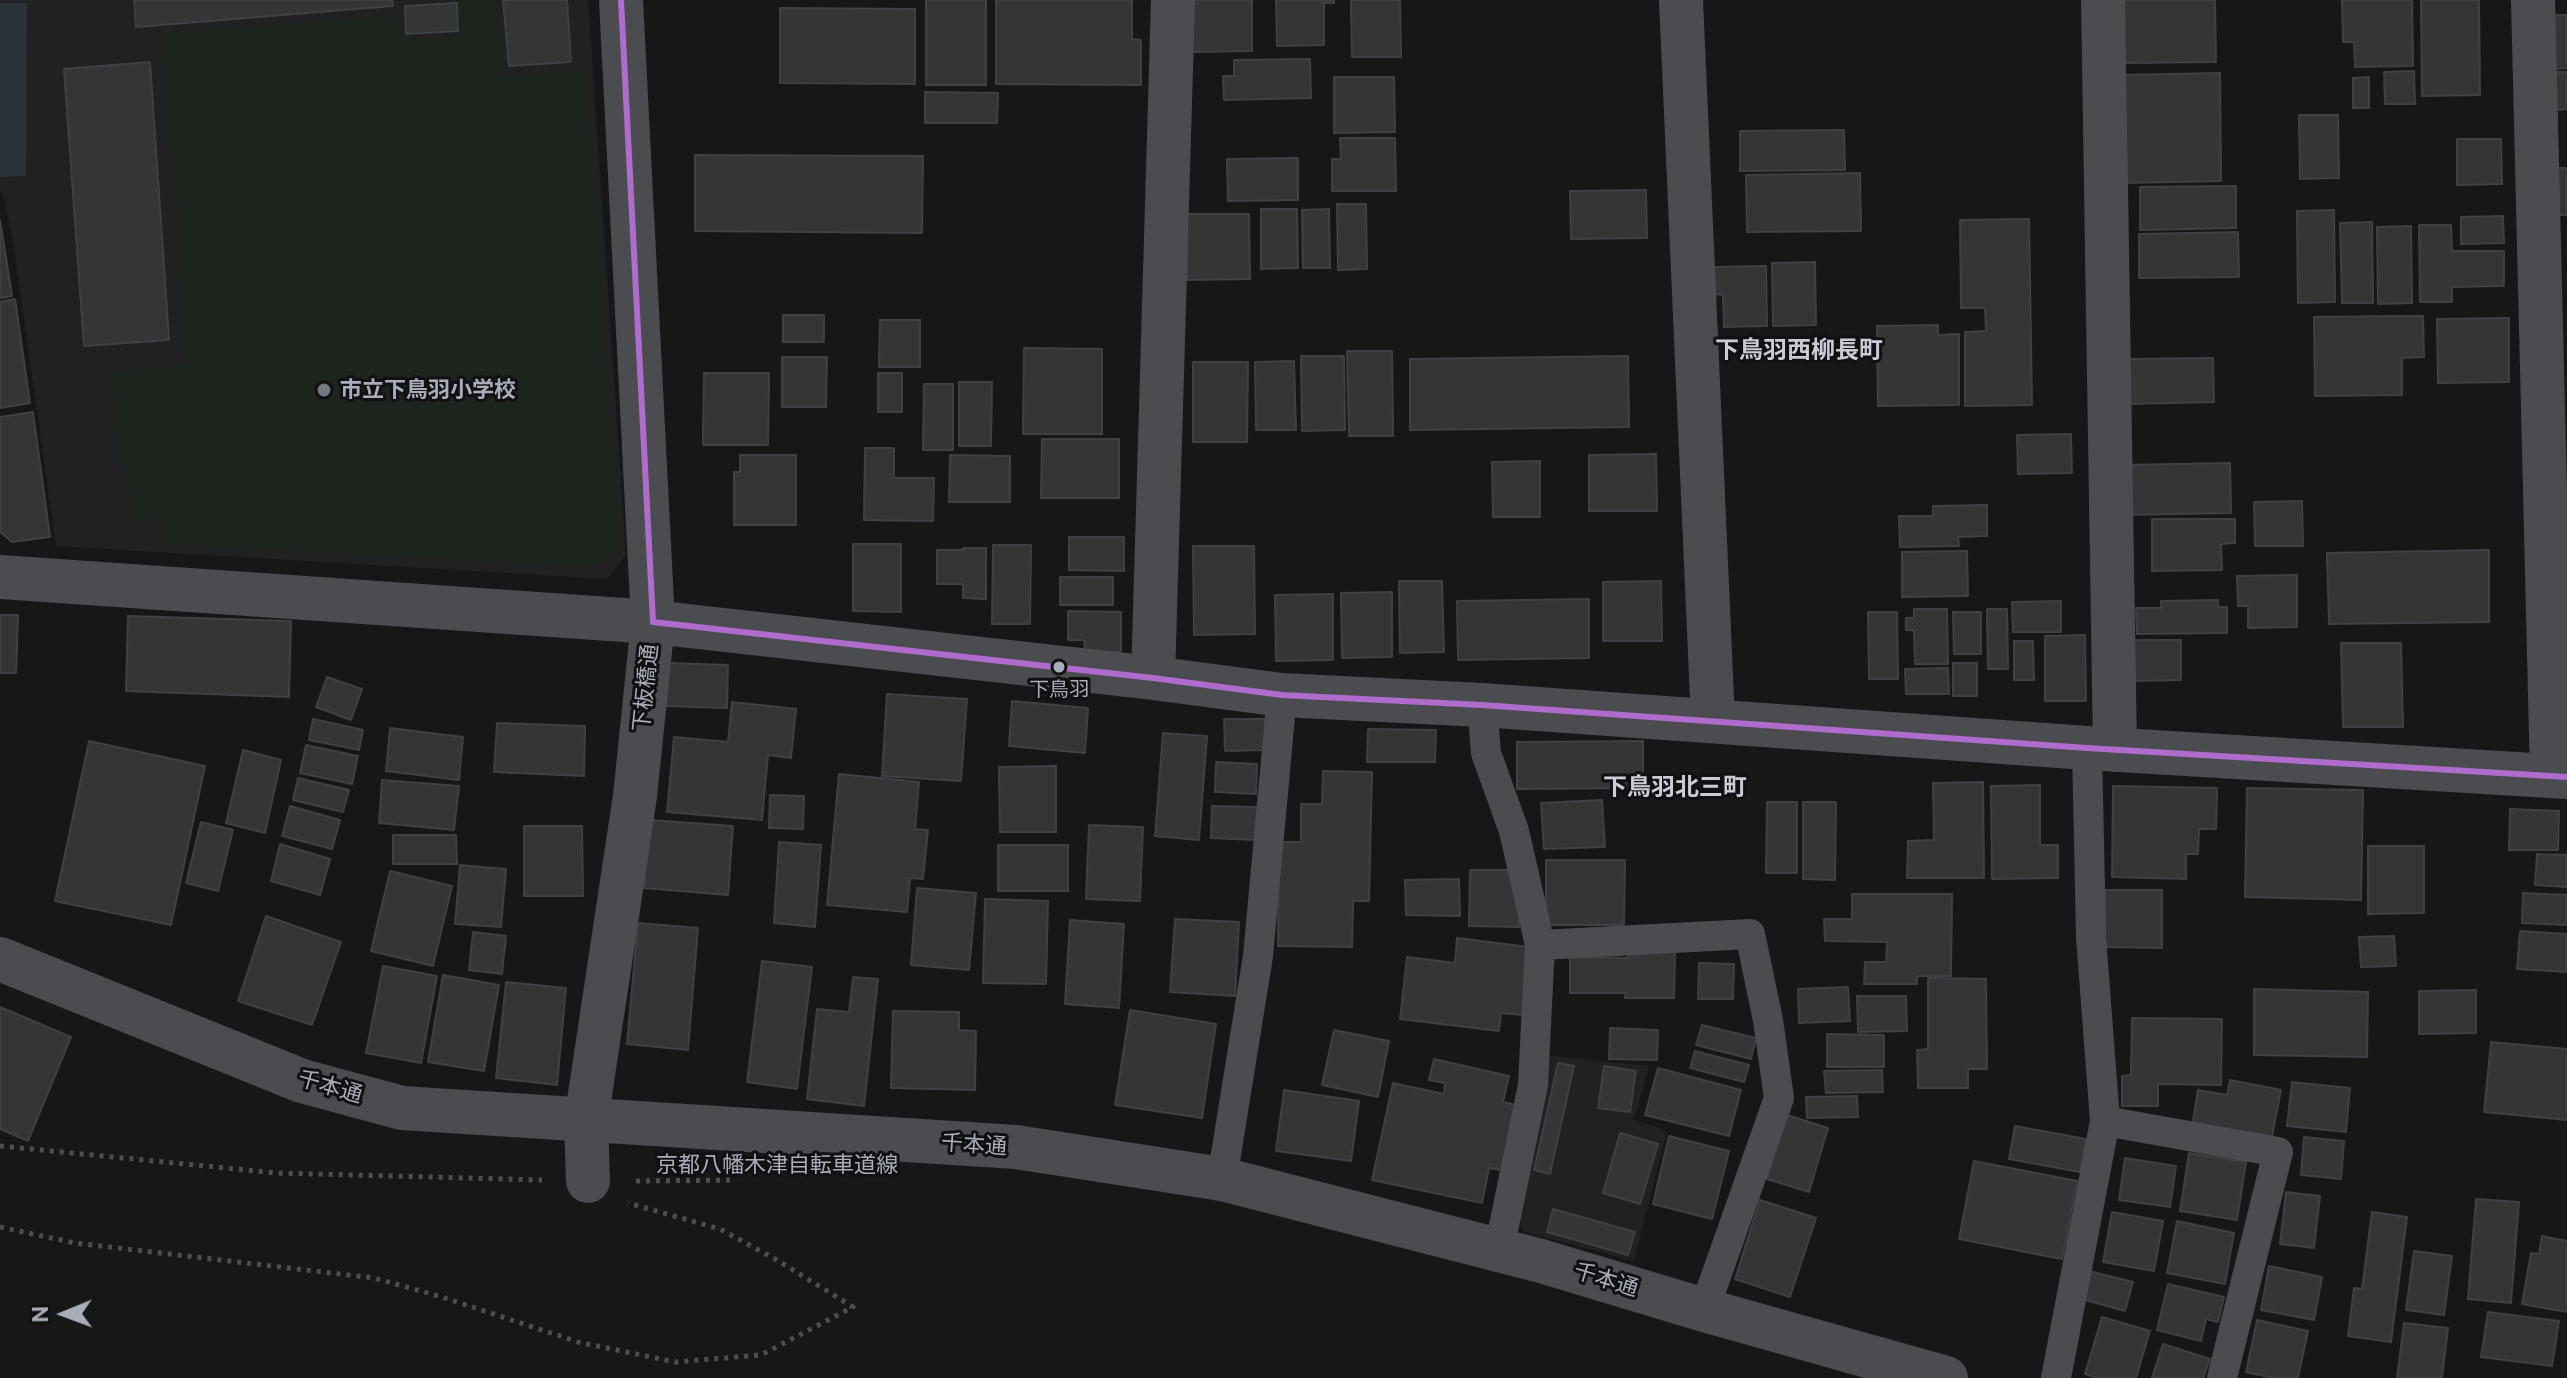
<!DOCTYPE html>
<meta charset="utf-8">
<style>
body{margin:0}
#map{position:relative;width:2567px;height:1378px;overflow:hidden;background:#171717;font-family:"Public Sans",sans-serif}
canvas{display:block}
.north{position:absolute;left:24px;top:1274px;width:80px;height:80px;-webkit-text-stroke:6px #111113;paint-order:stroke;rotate:269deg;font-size:22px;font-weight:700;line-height:32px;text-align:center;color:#a8adb8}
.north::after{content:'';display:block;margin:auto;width:28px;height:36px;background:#a8adb8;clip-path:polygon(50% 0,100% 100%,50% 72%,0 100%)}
</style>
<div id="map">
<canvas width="2567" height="1378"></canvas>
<div class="north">N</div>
</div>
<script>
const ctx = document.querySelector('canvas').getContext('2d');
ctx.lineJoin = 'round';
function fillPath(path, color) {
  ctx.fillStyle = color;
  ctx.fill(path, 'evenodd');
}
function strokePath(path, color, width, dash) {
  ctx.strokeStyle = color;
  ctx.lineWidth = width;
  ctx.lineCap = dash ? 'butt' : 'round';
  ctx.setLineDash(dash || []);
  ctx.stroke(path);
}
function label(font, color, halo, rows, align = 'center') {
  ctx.font = font + ' "Public Sans","Noto Sans JP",sans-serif';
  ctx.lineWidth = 6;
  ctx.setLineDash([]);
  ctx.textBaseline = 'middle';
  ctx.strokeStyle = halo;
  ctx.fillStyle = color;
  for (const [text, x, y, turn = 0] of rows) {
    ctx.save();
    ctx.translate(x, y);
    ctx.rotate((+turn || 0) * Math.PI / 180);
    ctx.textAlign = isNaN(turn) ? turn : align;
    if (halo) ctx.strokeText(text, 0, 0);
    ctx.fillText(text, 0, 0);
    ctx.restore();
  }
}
const built = new Path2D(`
 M 0,0 L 588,0 L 626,555 L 607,579 L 56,546 L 12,235 L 2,192 L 0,191 Z
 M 1545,1055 L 1649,1066 L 1634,1120 L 1667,1131 L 1634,1261 L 1524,1232 L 1515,1206 Z`);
const green = new Path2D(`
 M 461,0 L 495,0 L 503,76 L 586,70 L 619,547 L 598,567 L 164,544 L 163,519 L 134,519 L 110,372 L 190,363 L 165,33 L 398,15 L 399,38 L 462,37 Z`);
const water = new Path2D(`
 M 0,3 L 27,3 L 26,176 L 0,177 Z`);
const building = new Path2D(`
 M 134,0 L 392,0 L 393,6 L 136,27 Z
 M 503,0 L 567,0 L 571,62 L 509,66 Z
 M 926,0 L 986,0 L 986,85 L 926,85 Z
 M 996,0 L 1132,0 L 1132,39 L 1141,40 L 1141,85 L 996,84 Z
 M 1190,0 L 1252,0 L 1252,51 L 1191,52 Z
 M 1276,0 L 1334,0 L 1334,3 L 1324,3 L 1324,45 L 1277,46 Z
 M 1351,0 L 1400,0 L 1401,57 L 1352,57 Z
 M 2124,0 L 2215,0 L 2216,62 L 2124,63 Z
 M 2342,0 L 2412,0 L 2413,66 L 2355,67 L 2354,42 L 2343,42 Z
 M 2421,0 L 2479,0 L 2480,95 L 2422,96 Z
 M 457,3 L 458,31 L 406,34 L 405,6 Z
 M 780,8 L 915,9 L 915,84 L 780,83 Z
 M 2554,15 L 2567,15 L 2567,68 L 2555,69 Z
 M 1310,59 L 1311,98 L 1224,100 L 1223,76 L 1234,76 L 1234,60 Z
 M 150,62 L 169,340 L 84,346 L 64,69 Z
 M 2414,71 L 2415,104 L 2385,104 L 2384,72 Z
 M 2554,72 L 2567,72 L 2567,109 L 2555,110 Z
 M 2220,73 L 2221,181 L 2122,183 L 2120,75 Z
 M 1334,77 L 1394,77 L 1395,132 L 1334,133 Z
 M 2369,77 L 2369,108 L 2353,108 L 2353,78 Z
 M 925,92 L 998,93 L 997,123 L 925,123 Z
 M 2299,115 L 2338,115 L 2339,178 L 2300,179 Z
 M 1844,130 L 1845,170 L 1740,171 L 1740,131 Z
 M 1340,138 L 1395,138 L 1396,191 L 1332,191 L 1332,159 L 1341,159 Z
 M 2457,139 L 2501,139 L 2502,184 L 2457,185 Z
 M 695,155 L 923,156 L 922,233 L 695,231 Z
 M 1298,158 L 1298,200 L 1228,201 L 1227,159 Z
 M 2557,168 L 2567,168 L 2567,215 L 2558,215 Z
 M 1860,173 L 1861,231 L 1747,232 L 1746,175 Z
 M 2236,186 L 2236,228 L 2140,230 L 2140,187 Z
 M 1646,190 L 1647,238 L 1571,239 L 1570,191 Z
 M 1337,204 L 1366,204 L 1367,269 L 1338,270 Z
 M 1261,209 L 1297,209 L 1298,268 L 1261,269 Z
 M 1329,209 L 1330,268 L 1303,268 L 1302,210 Z
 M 2334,210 L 2335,302 L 2298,303 L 2297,211 Z
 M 1187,214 L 1249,214 L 1250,279 L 1187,280 Z
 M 2503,216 L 2504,243 L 2461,244 L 2461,217 Z
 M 2029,219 L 2032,405 L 1965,406 L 1965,332 L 1986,331 L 1985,308 L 1961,308 L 1960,220 Z
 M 0,220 L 12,296 L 0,298 Z
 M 2372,222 L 2373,303 L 2342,303 L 2340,223 Z
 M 2419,225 L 2451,225 L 2452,251 L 2504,251 L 2504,286 L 2452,287 L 2452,302 L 2420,302 Z
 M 2411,226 L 2412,303 L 2378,304 L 2377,227 Z
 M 2238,232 L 2239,277 L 2139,278 L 2139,234 Z
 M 1815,262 L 1816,325 L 1773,326 L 1772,263 Z
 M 1766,266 L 1767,326 L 1724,327 L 1723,295 L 1715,294 L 1714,267 Z
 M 15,299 L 30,403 L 0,408 L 0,302 Z
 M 783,315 L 824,315 L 824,342 L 783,342 Z
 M 2401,316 L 2423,316 L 2424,357 L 2402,358 L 2402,395 L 2315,396 L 2314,317 Z
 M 2509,318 L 2509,382 L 2438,383 L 2437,319 Z
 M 880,320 L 920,320 L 920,367 L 879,367 Z
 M 1938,325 L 1938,335 L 1959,334 L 1959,405 L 1878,406 L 1877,326 Z
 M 1024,348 L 1102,349 L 1102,434 L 1023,434 Z
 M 1347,351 L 1392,351 L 1393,436 L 1349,436 Z
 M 1301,356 L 1344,356 L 1345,430 L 1302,431 Z
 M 1628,356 L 1629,427 L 1410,430 L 1410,359 Z
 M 782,357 L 827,357 L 826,407 L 782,407 Z
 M 2213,358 L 2214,402 L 2125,404 L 2125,359 Z
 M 1294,361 L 1296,430 L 1256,430 L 1255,362 Z
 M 1193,362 L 1248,362 L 1247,442 L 1193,442 Z
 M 704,373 L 769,373 L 768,445 L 703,445 Z
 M 878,373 L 902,373 L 902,412 L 878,412 Z
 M 959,382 L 992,382 L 991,446 L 959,446 Z
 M 924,384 L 953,384 L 953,450 L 923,450 Z
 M 33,412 L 50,537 L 12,542 L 0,532 L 0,417 Z
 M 2071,434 L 2072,473 L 2018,474 L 2017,435 Z
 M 1042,439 L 1119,439 L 1119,498 L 1041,498 Z
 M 865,448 L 894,448 L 894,478 L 934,478 L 933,521 L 864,520 Z
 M 1656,454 L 1657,511 L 1589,511 L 1589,455 Z
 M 740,455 L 796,455 L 796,525 L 734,525 L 734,472 L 740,472 Z
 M 950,455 L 1010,456 L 1010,502 L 949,502 Z
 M 1540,461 L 1540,517 L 1493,517 L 1492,462 Z
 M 2230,463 L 2231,513 L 2123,515 L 2122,465 Z
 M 2302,501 L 2303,546 L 2255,546 L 2254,502 Z
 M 1987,505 L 1987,536 L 1958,537 L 1959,546 L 1900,547 L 1899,516 L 1933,516 L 1933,506 Z
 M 2152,519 L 2235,519 L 2235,543 L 2221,544 L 2222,570 L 2152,571 Z
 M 1069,537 L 1124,537 L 1124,571 L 1069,570 Z
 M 853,544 L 901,544 L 901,612 L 853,611 Z
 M 993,545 L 1031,545 L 1030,624 L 992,624 Z
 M 1193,546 L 1254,546 L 1255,634 L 1194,635 Z
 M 963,548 L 986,548 L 986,599 L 963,598 L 963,584 L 937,584 L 937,550 L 963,550 Z
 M 2489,550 L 2489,622 L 2329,624 L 2327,553 Z
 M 1967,551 L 1968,596 L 1902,597 L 1902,552 Z
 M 2297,575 L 2297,627 L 2248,628 L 2248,606 L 2238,606 L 2237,576 Z
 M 1060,577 L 1113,577 L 1113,605 L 1060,605 Z
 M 1399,581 L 1442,581 L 1444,652 L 1400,653 Z
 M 1661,581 L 1662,641 L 1603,641 L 1603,582 Z
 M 1392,592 L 1392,657 L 1342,658 L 1341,593 Z
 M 1333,594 L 1333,660 L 1276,661 L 1275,595 Z
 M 1589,599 L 1589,658 L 1458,660 L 1457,601 Z
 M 2218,600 L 2218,607 L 2227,607 L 2227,633 L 2137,634 L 2136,608 L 2161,608 L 2161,601 Z
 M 2061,601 L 2061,632 L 2013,632 L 2012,602 Z
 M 1914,609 L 1947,609 L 1948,664 L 1915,664 L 1914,630 L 1906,630 L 1906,618 L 1914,618 Z
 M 1987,609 L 2007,609 L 2008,669 L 1988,669 Z
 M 1068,611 L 1121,612 L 1121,652 L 1085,652 L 1084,640 L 1068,640 Z
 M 1868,612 L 1897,612 L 1898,679 L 1869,679 Z
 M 1953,612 L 1981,612 L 1981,654 L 1954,654 Z
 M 0,615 L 18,615 L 16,673 L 0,673 Z
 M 128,616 L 291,621 L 289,697 L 126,691 Z
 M 2085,635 L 2086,701 L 2045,701 L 2045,636 Z
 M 2129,640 L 2181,640 L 2181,680 L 2130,681 Z
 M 2014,641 L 2033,641 L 2034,680 L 2014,680 Z
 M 2341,643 L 2401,643 L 2403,727 L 2343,727 Z
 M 667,663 L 728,665 L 727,708 L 666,706 Z
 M 1953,663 L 1977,663 L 1977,696 L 1953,696 Z
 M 1948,668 L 1949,694 L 1906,694 L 1905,669 Z
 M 327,677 L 362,689 L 351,720 L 316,707 Z
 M 887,694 L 967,699 L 961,781 L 882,776 Z
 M 1012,701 L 1088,708 L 1085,753 L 1009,746 Z
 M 732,702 L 796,709 L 791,758 L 768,755 L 762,820 L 667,812 L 674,737 L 728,742 Z
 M 313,719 L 363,730 L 359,750 L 309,740 Z
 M 1224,719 L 1265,719 L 1265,750 L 1225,751 Z
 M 497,723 L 585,726 L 584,776 L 494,772 Z
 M 390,728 L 463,737 L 459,780 L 386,771 Z
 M 1368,729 L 1436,730 L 1435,762 L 1367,762 Z
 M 1163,733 L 1207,736 L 1199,840 L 1155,836 Z
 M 89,741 L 205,766 L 171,925 L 55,901 Z
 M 1643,741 L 1643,788 L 1517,789 L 1517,742 Z
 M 306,745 L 358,756 L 352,784 L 300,773 Z
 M 243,750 L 281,760 L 265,833 L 226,823 Z
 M 1216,762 L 1257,764 L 1256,794 L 1215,792 Z
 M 1056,766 L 1056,832 L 1000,832 L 999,767 Z
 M 1323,771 L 1372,772 L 1369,901 L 1353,901 L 1352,947 L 1278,946 L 1279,842 L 1301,842 L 1301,804 L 1322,804 Z
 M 839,774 L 919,782 L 915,829 L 928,830 L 923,879 L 910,878 L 907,912 L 827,905 Z
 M 298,778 L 349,790 L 343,812 L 293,800 Z
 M 382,780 L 459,786 L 454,830 L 379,823 Z
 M 1983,782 L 1984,878 L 1907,878 L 1908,841 L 1934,840 L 1933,783 Z
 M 2040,785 L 2040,845 L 2058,845 L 2058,878 L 1992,879 L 1991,786 Z
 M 2113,786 L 2217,788 L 2216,829 L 2199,829 L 2198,854 L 2186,854 L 2186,879 L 2112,877 Z
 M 2247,788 L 2363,790 L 2361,900 L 2245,897 Z
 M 770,795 L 804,796 L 803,829 L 769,828 Z
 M 1602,800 L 1605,847 L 1544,849 L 1541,803 Z
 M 1767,802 L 1797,802 L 1797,873 L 1766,873 Z
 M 1803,802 L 1836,802 L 1835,880 L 1803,879 Z
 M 290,806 L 340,820 L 332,849 L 282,836 Z
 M 1212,806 L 1257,807 L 1256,840 L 1211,838 Z
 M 2510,809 L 2559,811 L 2558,850 L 2509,850 Z
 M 650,820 L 733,826 L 728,895 L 644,888 Z
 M 201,822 L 233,830 L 218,891 L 186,883 Z
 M 1089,825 L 1143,827 L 1140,901 L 1086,899 Z
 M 524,826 L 582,826 L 583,896 L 524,896 Z
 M 393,835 L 456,835 L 457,864 L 393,864 Z
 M 779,842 L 821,845 L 815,927 L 774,923 Z
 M 280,844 L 330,859 L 320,895 L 271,881 Z
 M 998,845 L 1068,845 L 1068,891 L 998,891 Z
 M 2368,846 L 2424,846 L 2424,913 L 2368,914 Z
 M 2537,854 L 2567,855 L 2567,887 L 2535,885 Z
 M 1546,860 L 1625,860 L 1624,925 L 1546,925 Z
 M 460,865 L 506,869 L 501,927 L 455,924 Z
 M 1470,870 L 1521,870 L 1519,927 L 1469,926 Z
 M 390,871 L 452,886 L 433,966 L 371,951 Z
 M 1459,879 L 1460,916 L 1406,915 L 1405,880 Z
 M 917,888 L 976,893 L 969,970 L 911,965 Z
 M 2105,890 L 2162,890 L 2162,948 L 2105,947 Z
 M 2523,893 L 2567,895 L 2567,925 L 2522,923 Z
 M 1852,894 L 1952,894 L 1951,976 L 1917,976 L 1917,984 L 1864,984 L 1865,962 L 1886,962 L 1887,942 L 1825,941 L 1824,919 L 1852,919 Z
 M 985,899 L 1048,901 L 1046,984 L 983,983 Z
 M 266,916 L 341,942 L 312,1025 L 238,1001 Z
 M 1175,919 L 1239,922 L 1235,996 L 1170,992 Z
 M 1070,920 L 1124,924 L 1119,1008 L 1065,1004 Z
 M 638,923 L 698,928 L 688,1050 L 627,1044 Z
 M 2520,931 L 2567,934 L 2567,972 L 2517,969 Z
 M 473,932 L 506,936 L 502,974 L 469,970 Z
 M 2394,936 L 2396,966 L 2361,967 L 2359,937 Z
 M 1457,938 L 1529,947 L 1522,1015 L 1501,1013 L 1499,1031 L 1400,1019 L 1407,957 L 1455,963 Z
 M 1628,951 L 1675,951 L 1674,998 L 1625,998 L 1626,993 L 1570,993 L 1570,957 L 1628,958 Z
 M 762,961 L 812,967 L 797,1089 L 747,1082 Z
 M 1699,963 L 1734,964 L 1733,999 L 1698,999 Z
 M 383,966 L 437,976 L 421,1063 L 366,1053 Z
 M 443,975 L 499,985 L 484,1071 L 428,1062 Z
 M 853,977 L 878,979 L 864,1106 L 807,1099 L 817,1009 L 849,1012 Z
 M 1928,978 L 1986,979 L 1987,1069 L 1968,1069 L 1968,1088 L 1918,1088 L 1917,1050 L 1928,1049 Z
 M 506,982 L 566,988 L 557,1085 L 496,1078 Z
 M 1848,987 L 1850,1021 L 1799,1023 L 1798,989 Z
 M 2254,989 L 2368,992 L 2367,1057 L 2254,1055 Z
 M 2476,990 L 2476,1033 L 2419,1034 L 2419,991 Z
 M 1857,996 L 1906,996 L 1907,1031 L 1858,1032 Z
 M 0,1007 L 71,1037 L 28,1141 L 0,1129 Z
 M 1130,1010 L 1216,1024 L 1202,1118 L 1115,1105 Z
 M 893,1011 L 959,1012 L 959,1030 L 976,1031 L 975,1090 L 891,1088 Z
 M 2132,1018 L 2222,1019 L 2221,1085 L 2158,1084 L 2158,1106 L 2122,1106 L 2122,1076 L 2131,1075 Z
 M 1702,1025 L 1756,1038 L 1751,1059 L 1696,1045 Z
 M 1610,1028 L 1658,1030 L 1657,1060 L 1609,1059 Z
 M 1334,1030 L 1389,1041 L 1378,1097 L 1322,1085 Z
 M 1827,1034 L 1884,1035 L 1884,1067 L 1827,1067 Z
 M 2491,1042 L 2567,1049 L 2567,1120 L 2484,1112 Z
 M 1695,1051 L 1749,1065 L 1744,1082 L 1690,1068 Z
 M 1434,1059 L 1509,1076 L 1503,1102 L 1519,1106 L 1506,1171 L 1489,1168 L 1482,1203 L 1372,1180 L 1393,1083 L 1444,1094 L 1445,1083 L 1429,1080 Z
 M 1558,1063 L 1574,1066 L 1550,1174 L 1534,1170 Z
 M 1604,1066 L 1636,1071 L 1630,1112 L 1598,1108 Z
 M 1658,1068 L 1741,1090 L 1729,1136 L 1645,1115 Z
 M 1882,1070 L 1883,1092 L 1826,1093 L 1824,1071 Z
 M 2230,1080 L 2281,1090 L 2271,1141 L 2192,1126 L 2198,1090 L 2227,1095 Z
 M 2292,1082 L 2350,1088 L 2346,1132 L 2287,1126 Z
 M 1284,1090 L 1359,1101 L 1351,1161 L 1276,1151 Z
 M 1857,1096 L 1858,1117 L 1807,1118 L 1806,1097 Z
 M 1787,1115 L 1828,1128 L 1809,1192 L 1767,1179 Z
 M 2015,1126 L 2086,1139 L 2080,1172 L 2009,1159 Z
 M 1620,1133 L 1658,1144 L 1640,1204 L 1603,1193 Z
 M 1669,1136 L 1729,1151 L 1712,1219 L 1653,1204 Z
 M 2304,1137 L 2344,1141 L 2341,1179 L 2301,1175 Z
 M 2189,1153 L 2246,1162 L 2237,1220 L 2180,1211 Z
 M 2125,1158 L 2176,1166 L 2170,1207 L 2119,1200 Z
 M 1974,1161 L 2077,1181 L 2062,1259 L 1959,1239 Z
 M 2286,1192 L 2320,1196 L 2314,1248 L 2280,1244 Z
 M 2476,1199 L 2519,1202 L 2511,1303 L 2468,1299 Z
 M 1760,1200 L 1816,1218 L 1790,1297 L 1735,1279 Z
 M 1553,1209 L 1635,1232 L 1628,1255 L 1547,1232 Z
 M 2112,1212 L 2163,1221 L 2154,1271 L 2103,1262 Z
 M 2372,1212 L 2407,1217 L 2391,1342 L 2348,1336 L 2354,1288 L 2362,1289 Z
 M 2177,1221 L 2234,1233 L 2225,1284 L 2167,1273 Z
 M 2542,1236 L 2567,1241 L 2567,1312 L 2522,1304 L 2531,1253 L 2539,1254 Z
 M 2414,1251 L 2452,1256 L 2444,1315 L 2406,1310 Z
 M 2269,1266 L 2322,1277 L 2314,1320 L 2261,1310 Z
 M 2089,1271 L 2133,1282 L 2125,1311 L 2082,1299 Z
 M 2168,1284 L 2224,1297 L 2218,1322 L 2206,1319 L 2201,1341 L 2157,1330 Z
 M 2488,1312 L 2559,1321 L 2552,1366 L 2481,1357 Z
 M 2102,1317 L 2150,1331 L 2136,1378 L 2097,1378 L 2085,1374 Z
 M 2257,1320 L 2308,1331 L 2298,1378 L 2273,1378 L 2246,1372 Z
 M 2404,1323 L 2448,1328 L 2442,1378 L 2397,1378 Z
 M 2163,1344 L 2210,1359 L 2203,1378 L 2152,1378 Z`);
const path = new Path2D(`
 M 0,1146 L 277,1173 L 542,1180
 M 636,1181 L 734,1180
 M 0,1227 L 75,1243 L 374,1278 L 442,1297 L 578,1342 L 675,1362 L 761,1355 L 853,1307 L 777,1260 L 720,1229 L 628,1203`);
const service = new Path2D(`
 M 1482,705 L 1486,753 L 1514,831 L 1540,945 L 1750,934 L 1768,1020 L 1779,1098 L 1704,1310
 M 2105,1121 L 2278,1152 L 2222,1378
 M 1222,1179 L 1258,956 L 1282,695
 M 1499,1250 L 1533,1085 L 1540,945
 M 2056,1378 L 2105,1121 L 2091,937 L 2087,748`);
const minor = new Path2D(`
 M 1681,0 L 1713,721
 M 2103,0 L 2115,750
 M 2533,0 L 2552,776
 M 0,577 L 653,622 L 1153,678 L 1282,695 L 1482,705 L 2087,748 L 2567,777
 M 1153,678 L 1173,0
 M 0,959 L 302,1081 L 402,1108 L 1016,1147 L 1222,1179 L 1541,1261 L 1704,1310 L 1946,1378
 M 588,1181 L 586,1121 L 635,796 L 653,622 L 621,0`);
const bus1 = new Path2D(`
 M 621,0 L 653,622
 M 653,622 L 1153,678 L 1282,695 L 1482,705 L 2087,748 L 2567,777`);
const markers = [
 [324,390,8,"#757880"],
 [1059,667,7,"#a8adb8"]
];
const busNames = [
 ["下鳥羽",1059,690]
];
const poiNames = [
 ["市立下鳥羽小学校",340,390]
];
const streetNames = [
 ["下板橋通",646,688,-84],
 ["千本通",330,1087,16],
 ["千本通",974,1145,4],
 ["京都八幡木津自転車道線",777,1165],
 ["千本通",1606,1280,17]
];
const neighbourhoodNames = [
 ["下鳥羽西柳長町",1799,351],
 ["下鳥羽北三町",1675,788]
];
fillPath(built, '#212123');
fillPath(green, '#1d241e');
fillPath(water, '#2a3239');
fillPath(building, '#353536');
strokePath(building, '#3f4043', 2);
strokePath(path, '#4d4e52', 5, [4, 6]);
strokePath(service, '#4b4c50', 30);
strokePath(minor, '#4b4c50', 44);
strokePath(bus1, '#b06ccc', 6);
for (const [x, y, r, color] of markers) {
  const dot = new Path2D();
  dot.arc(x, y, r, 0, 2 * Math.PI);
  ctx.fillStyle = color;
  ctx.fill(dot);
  strokePath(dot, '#111113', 3);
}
label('20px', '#a8adb8', '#111113', busNames);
label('bold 22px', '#a8adb8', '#111113', poiNames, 'left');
label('22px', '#a8adb8', '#111113', streetNames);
label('bold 24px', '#c9ccd4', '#111113', neighbourhoodNames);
</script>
